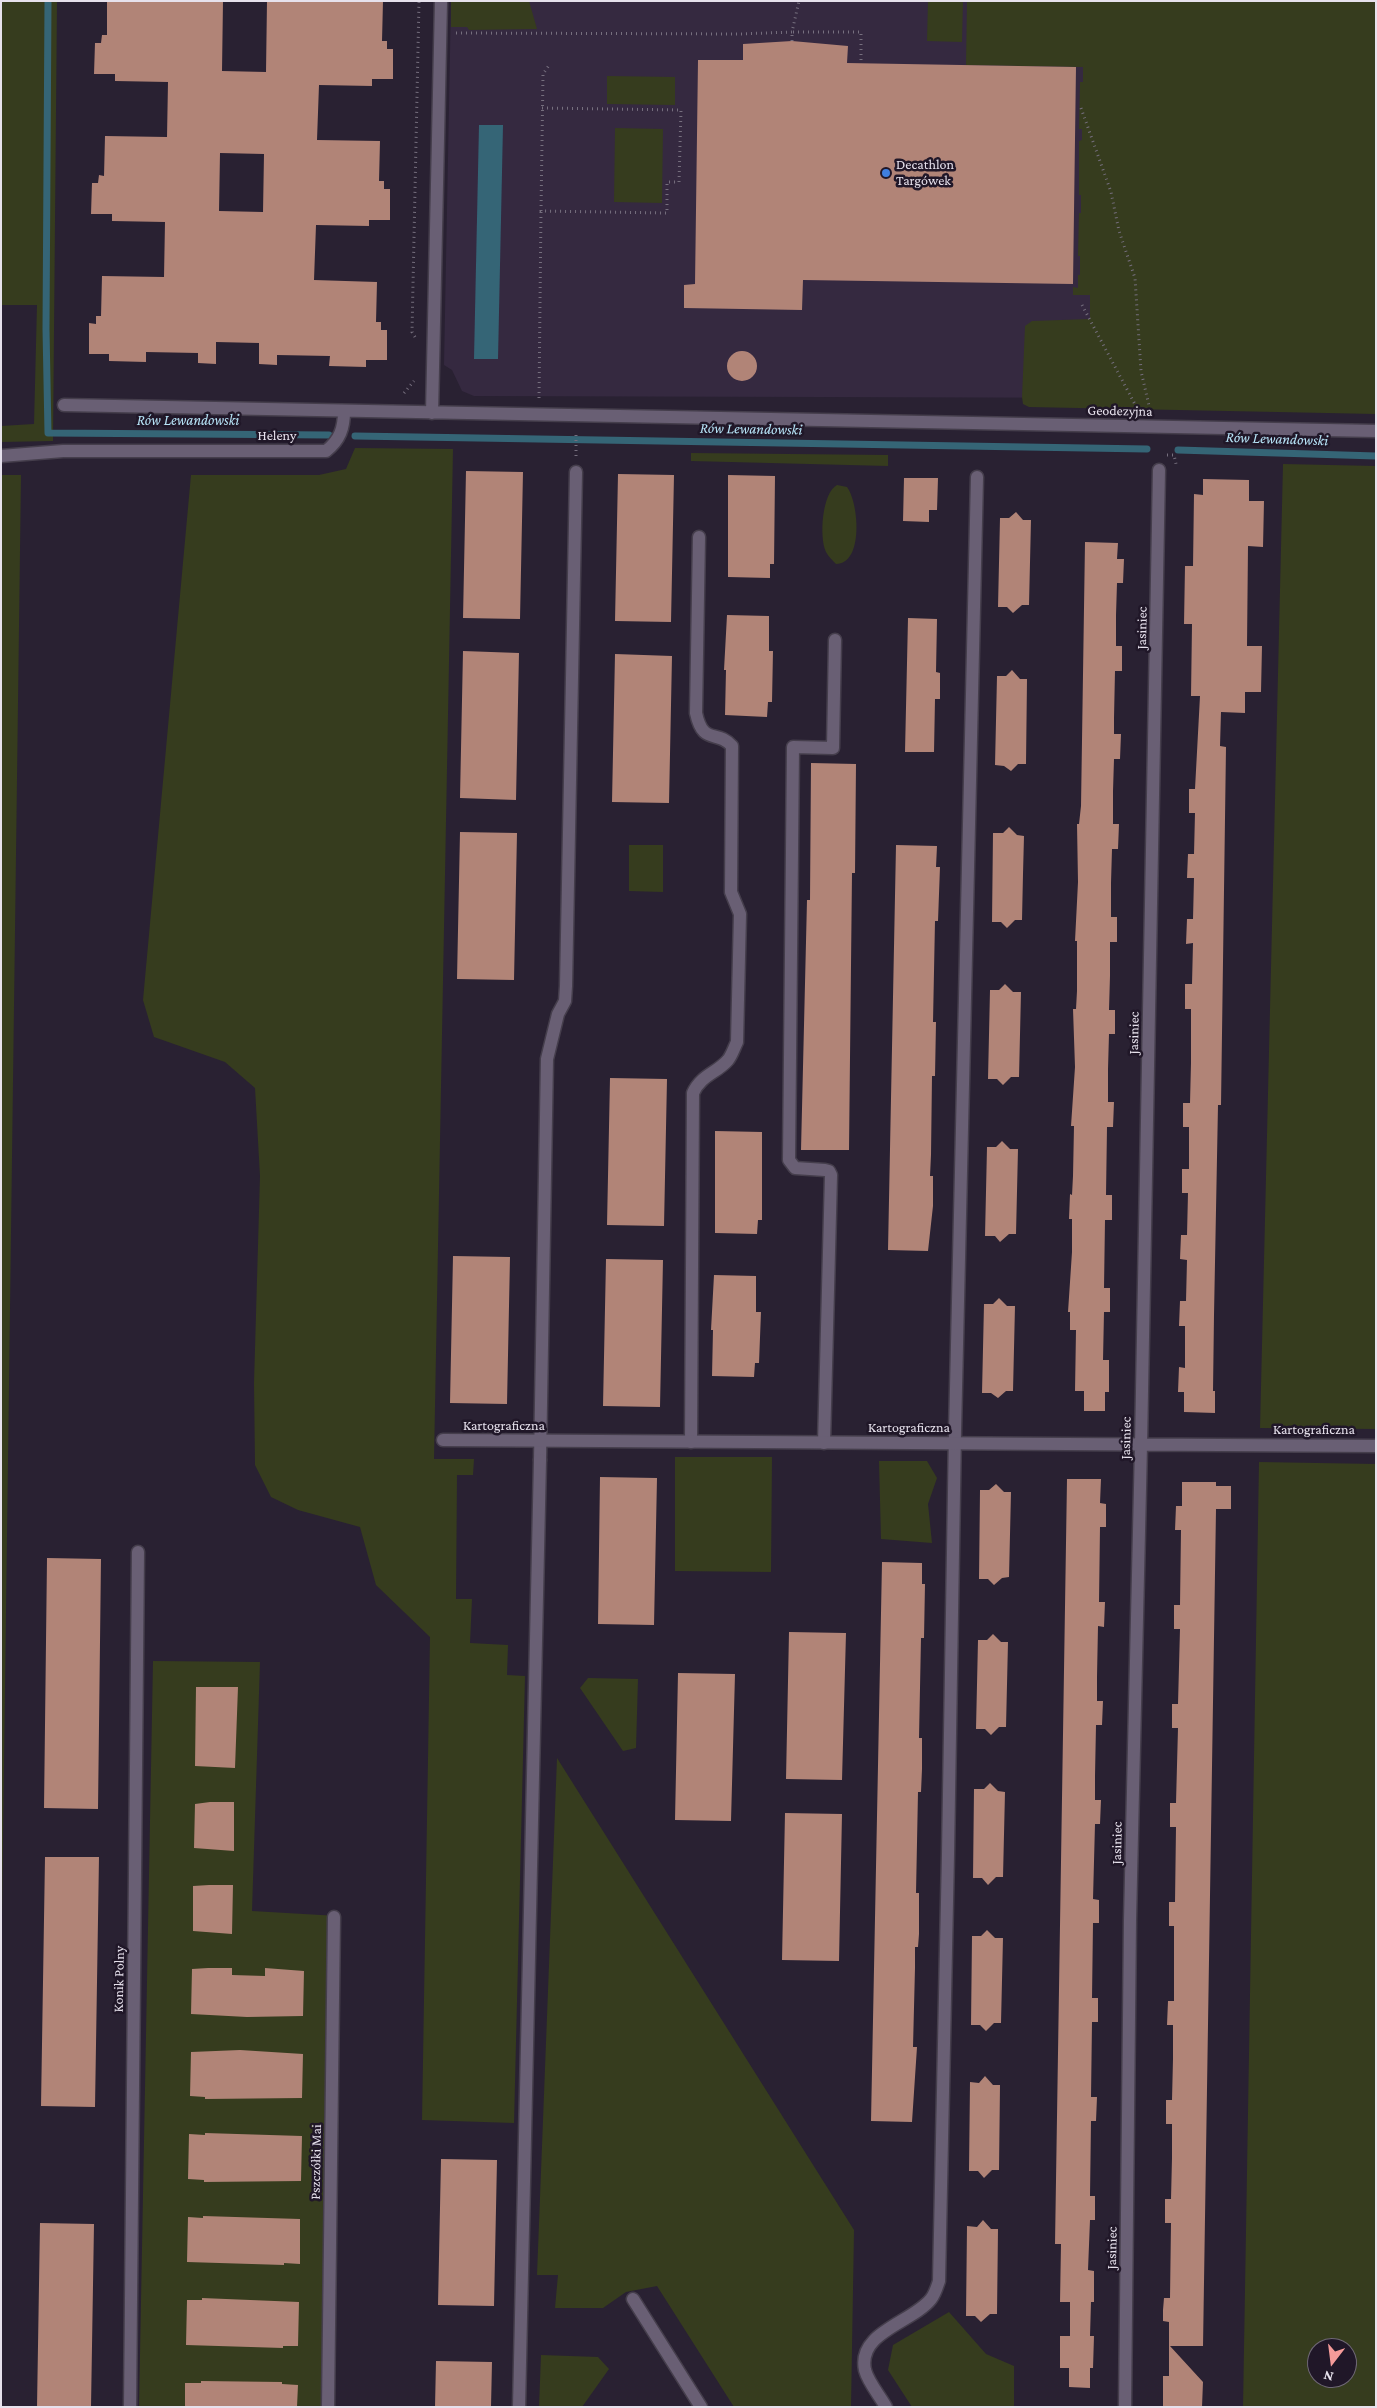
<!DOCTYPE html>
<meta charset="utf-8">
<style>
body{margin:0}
#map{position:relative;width:1377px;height:2408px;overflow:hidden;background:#292132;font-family:"Crimson Pro",serif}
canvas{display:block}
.frame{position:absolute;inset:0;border:2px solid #e6e1ec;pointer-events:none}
.north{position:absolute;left:1307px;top:2338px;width:50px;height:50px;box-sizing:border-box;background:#201728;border:1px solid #6f6876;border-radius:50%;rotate:195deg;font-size:14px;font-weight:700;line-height:20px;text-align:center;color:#e6e1ec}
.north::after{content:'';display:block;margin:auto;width:18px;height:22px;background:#f59b99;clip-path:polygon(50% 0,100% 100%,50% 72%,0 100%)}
</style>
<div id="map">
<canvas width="1377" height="2408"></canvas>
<div class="frame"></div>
<div class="north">N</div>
</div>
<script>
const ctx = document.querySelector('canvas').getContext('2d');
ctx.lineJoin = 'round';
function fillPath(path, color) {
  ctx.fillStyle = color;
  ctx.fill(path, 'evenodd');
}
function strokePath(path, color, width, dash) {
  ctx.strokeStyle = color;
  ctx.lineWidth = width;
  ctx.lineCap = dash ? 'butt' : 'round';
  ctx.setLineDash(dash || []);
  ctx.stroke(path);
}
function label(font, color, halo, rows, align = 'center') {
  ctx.font = font + ' "Crimson Pro",serif';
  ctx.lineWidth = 5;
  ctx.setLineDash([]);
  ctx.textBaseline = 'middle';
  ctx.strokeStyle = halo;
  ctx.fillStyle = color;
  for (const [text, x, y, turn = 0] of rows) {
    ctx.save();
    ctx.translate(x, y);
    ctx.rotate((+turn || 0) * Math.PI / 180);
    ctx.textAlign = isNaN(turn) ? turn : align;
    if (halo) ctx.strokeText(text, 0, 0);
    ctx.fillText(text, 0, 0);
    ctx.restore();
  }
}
const built = new Path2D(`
 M 451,1 L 1155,1 L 1156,398 L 474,396 L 462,391 L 452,370 L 444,365 Z`);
const green = new Path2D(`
 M 1,1 L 57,1 L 53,441 L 1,442 L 1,426 L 34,424 L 37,305 L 1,305 Z
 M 451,1 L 529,1 L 537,29 L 469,30 L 467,27 L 451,27 Z
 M 928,1 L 963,1 L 962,42 L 927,41 Z
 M 967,1 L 1376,1 L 1376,414 L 1029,407 L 1023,404 L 1022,397 L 1025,326 L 1032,321 L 1090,319 L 1090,295 L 1073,295 L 1073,287 L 1078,288 L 1078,275 L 1080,275 L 1080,256 L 1078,256 L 1079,213 L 1081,213 L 1081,195 L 1079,195 L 1079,141 L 1082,140 L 1082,129 L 1079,129 L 1080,82 L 1083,82 L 1083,67 L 966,65 Z
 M 607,76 L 675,77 L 675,105 L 607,104 Z
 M 615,128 L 663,129 L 662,203 L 614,202 Z
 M 355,448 L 453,449 L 434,1459 L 474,1459 L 473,1475 L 457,1475 L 456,1599 L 472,1599 L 470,1643 L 508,1645 L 507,1675 L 525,1676 L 514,2123 L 422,2120 L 430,1637 L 376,1585 L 360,1527 L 298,1510 L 271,1497 L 255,1465 L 254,1383 L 260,1176 L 255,1088 L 225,1062 L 154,1037 L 143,1000 L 191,475 L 319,475 L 346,469 Z
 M 691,453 L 888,455 L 888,466 L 691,461 Z
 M 1283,464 L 1376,466 L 1376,1429 L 1260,1428 Z
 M 1,475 L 21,475 L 1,1992 Z
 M 837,485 L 847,487 C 859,503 864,564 836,564 C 832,560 828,556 826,552 C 819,537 822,493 837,485 Z
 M 629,845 L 663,845 L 663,892 L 629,891 Z
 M 675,1457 L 772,1457 L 771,1572 L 675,1571 Z
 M 879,1461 L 927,1461 L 937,1478 L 928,1504 L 932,1543 L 881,1539 Z
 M 1259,1462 L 1376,1464 L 1376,2407 L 1243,2407 ZM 1317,2348 L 1347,2348 L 1347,2378 L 1317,2378 Z
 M 153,1661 L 260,1662 L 252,1911 L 338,1916 L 334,2407 L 139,2407 Z
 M 588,1678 L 638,1679 L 636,1748 L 623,1751 L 580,1688 Z
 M 557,1758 L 854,2230 L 851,2407 L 734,2407 L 657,2286 L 626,2292 L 603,2308 L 555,2308 L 558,2275 L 537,2275 Z
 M 949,2312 L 986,2354 L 1014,2366 L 1014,2407 L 912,2407 L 888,2370 L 893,2345 Z
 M 541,2355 L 598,2357 L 609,2369 L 582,2407 L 539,2407 Z`);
const water = new Path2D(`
 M 479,125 L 503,125 L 498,359 L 474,359 Z`);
const stream = new Path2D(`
 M 48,1 L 46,329 L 48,433 L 329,435
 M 355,436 L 1147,449
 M 1178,450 L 1376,456`);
const building = new Path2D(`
 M 107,1 L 223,1 L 222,71 L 266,72 L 267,1 L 383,1 L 382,41 L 387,41 L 387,49 L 393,49 L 393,79 L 372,79 L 372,86 L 319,85 L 317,140 L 380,141 L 379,181 L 384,181 L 384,189 L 390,189 L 390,220 L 369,220 L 369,226 L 316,225 L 314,280 L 377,282 L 376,322 L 381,322 L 381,330 L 387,330 L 387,360 L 366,360 L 366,367 L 329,366 L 330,356 L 277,355 L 277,365 L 259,364 L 259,343 L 216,342 L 216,364 L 198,363 L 198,353 L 146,352 L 146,362 L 109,361 L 109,354 L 89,354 L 89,323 L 96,324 L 96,316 L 101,316 L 102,276 L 164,277 L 165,222 L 112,221 L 112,214 L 91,214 L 92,183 L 98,183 L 99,175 L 104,176 L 105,136 L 167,137 L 168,82 L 115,81 L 115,74 L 94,74 L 95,43 L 101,43 L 102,35 L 107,35 ZM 220,153 L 264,154 L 263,212 L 219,211 Z
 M 792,41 L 848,46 L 847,63 L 1076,67 L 1073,284 L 803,280 L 802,310 L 684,308 L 684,285 L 695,284 L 698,60 L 743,60 L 743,44 Z
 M727 366a15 15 0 1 1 30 0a15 15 0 1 1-30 0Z
 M 466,471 L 523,472 L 520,619 L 463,618 Z
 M 618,474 L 674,475 L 671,622 L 615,621 Z
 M 728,475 L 775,476 L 774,564 L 770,564 L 770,578 L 728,577 Z
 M 904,478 L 938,478 L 937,510 L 929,510 L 929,522 L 903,521 Z
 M 1203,479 L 1249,480 L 1249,501 L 1264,501 L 1263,547 L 1248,546 L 1247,646 L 1262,646 L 1261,692 L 1245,692 L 1245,713 L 1221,712 L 1220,746 L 1226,747 L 1221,1105 L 1218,1105 L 1214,1315 L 1213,1391 L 1215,1391 L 1215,1413 L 1184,1412 L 1184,1392 L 1178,1392 L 1179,1367 L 1185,1368 L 1185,1326 L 1179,1326 L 1180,1301 L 1186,1301 L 1187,1260 L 1180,1259 L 1181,1235 L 1187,1235 L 1188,1193 L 1182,1193 L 1182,1169 L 1189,1169 L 1189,1127 L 1183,1127 L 1183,1103 L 1190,1103 L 1191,1063 L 1191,1009 L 1185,1009 L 1185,984 L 1192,984 L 1193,943 L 1186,944 L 1187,919 L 1193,919 L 1194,878 L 1187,878 L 1188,854 L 1194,854 L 1195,813 L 1189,813 L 1189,789 L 1195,789 L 1200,696 L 1191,696 L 1192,624 L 1184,624 L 1185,566 L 1193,566 L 1194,494 L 1203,495 Z
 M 1016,512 L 1023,520 L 1031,520 L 1029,605 L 1022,605 L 1013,613 L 1007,607 L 998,607 L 1000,518 L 1009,518 Z
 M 1085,542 L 1118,543 L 1117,559 L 1124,559 L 1123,583 L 1117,583 L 1116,615 L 1116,646 L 1122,646 L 1122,671 L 1115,671 L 1114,718 L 1114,734 L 1121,734 L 1120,759 L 1114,759 L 1113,791 L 1113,824 L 1119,824 L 1118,849 L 1112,849 L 1111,883 L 1111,917 L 1117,917 L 1117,942 L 1110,942 L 1110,976 L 1109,1010 L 1115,1010 L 1115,1034 L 1109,1034 L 1108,1069 L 1108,1102 L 1114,1102 L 1113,1127 L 1107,1127 L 1106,1195 L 1112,1195 L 1112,1220 L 1105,1220 L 1104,1288 L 1110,1288 L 1110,1312 L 1104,1312 L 1103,1360 L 1109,1360 L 1109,1392 L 1105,1392 L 1105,1411 L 1084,1411 L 1084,1391 L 1075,1391 L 1076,1330 L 1070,1330 L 1070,1312 L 1068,1312 L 1072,1252 L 1072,1219 L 1069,1219 L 1070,1194 L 1072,1195 L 1073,1176 L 1074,1126 L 1071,1126 L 1075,1067 L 1073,1009 L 1076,1009 L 1077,991 L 1077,941 L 1075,941 L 1078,882 L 1077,824 L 1079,824 L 1081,806 Z
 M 727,615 L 769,616 L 769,651 L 773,651 L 772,702 L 768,702 L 767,717 L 725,715 L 726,670 L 724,670 Z
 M 908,618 L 937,619 L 936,672 L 940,673 L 940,699 L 935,699 L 934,752 L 905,752 Z
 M 463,651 L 519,653 L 516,800 L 460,798 Z
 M 615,654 L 672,656 L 669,803 L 612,802 Z
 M 1012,670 L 1020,679 L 1027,679 L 1026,764 L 1018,764 L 1011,771 L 1004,766 L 995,765 L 997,676 L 1006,676 Z
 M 811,763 L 856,764 L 855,873 L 852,873 L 849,1150 L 801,1150 L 807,900 L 810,900 Z
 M 1009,827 L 1017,835 L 1024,836 L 1023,874 L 1022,920 L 1015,920 L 1007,928 L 1001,922 L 992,922 L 993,833 L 1003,833 Z
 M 460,832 L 517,833 L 514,980 L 457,979 Z
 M 896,845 L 937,846 L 936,867 L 940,867 L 938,921 L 935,921 L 933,1022 L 936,1022 L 935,1076 L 932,1076 L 931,1155 L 930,1176 L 933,1176 L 933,1206 L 928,1251 L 888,1250 Z
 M 1005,984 L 1013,992 L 1021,992 L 1019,1077 L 1011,1077 L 1003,1085 L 997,1079 L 988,1079 L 990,990 L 999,990 Z
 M 610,1078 L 667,1079 L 664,1226 L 607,1225 Z
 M 715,1131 L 762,1132 L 762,1220 L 758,1220 L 757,1234 L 715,1233 Z
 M 1002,1141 L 1010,1149 L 1018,1149 L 1016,1234 L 1009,1234 L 1000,1242 L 995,1236 L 985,1236 L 987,1147 L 996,1147 Z
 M 453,1256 L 510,1257 L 507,1404 L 450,1403 Z
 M 606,1259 L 663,1260 L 660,1407 L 603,1406 Z
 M 714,1275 L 756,1276 L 756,1312 L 761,1312 L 759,1363 L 755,1363 L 754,1377 L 712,1376 L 713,1330 L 711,1330 Z
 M 999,1298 L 1007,1306 L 1015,1306 L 1013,1391 L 1006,1391 L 998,1398 L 991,1393 L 982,1393 L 984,1304 L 993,1304 Z
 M 600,1477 L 657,1478 L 654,1625 L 598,1624 Z
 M 1067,1479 L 1101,1479 L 1100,1503 L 1106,1504 L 1106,1527 L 1100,1527 L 1099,1602 L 1105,1602 L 1104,1627 L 1098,1626 L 1097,1677 L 1097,1701 L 1103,1701 L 1102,1725 L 1096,1725 L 1095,1776 L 1095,1800 L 1101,1800 L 1100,1824 L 1095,1824 L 1093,1899 L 1099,1900 L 1099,1923 L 1093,1923 L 1092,1998 L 1098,1998 L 1098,2022 L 1092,2022 L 1091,2097 L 1097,2097 L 1096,2121 L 1091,2121 L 1090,2196 L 1095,2196 L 1095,2220 L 1090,2220 L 1088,2270 L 1094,2271 L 1094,2302 L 1091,2302 L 1090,2336 L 1094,2336 L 1093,2368 L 1090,2368 L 1090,2388 L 1069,2387 L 1069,2368 L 1060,2368 L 1060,2336 L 1070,2336 L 1070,2302 L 1060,2302 L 1061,2244 L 1055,2244 Z
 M 1182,1482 L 1216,1482 L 1216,1486 L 1231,1486 L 1231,1509 L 1216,1509 L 1203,2346 L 1170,2346 L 1203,2382 L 1202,2407 L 1163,2407 L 1163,2376 L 1169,2376 L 1169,2322 L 1163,2321 L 1163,2310 L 1164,2298 L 1170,2298 L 1171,2223 L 1165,2223 L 1165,2199 L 1171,2199 L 1172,2158 L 1172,2124 L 1166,2124 L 1166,2100 L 1172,2100 L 1173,2059 L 1173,2025 L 1167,2025 L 1168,2001 L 1174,2001 L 1174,1926 L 1169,1926 L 1169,1902 L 1175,1902 L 1176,1827 L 1170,1827 L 1170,1803 L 1176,1803 L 1177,1765 L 1178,1728 L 1172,1728 L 1172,1704 L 1178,1704 L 1180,1629 L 1174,1629 L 1174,1605 L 1180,1605 L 1181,1530 L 1175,1530 L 1176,1506 L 1182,1506 Z
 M 996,1484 L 1004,1492 L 1011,1492 L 1009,1577 L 1002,1578 L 994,1585 L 988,1579 L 979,1579 L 980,1490 L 989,1490 Z
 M 47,1558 L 101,1559 L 98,1809 L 44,1808 Z
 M 882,1562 L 922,1563 L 922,1584 L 925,1584 L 924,1638 L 921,1638 L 919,1738 L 922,1738 L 922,1769 L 921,1792 L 918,1792 L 916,1893 L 919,1893 L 919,1934 L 918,1947 L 915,1947 L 915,1968 L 913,2047 L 917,2047 L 912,2122 L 871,2121 Z
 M 789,1632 L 846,1633 L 842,1780 L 786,1779 Z
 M 993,1634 L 1001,1642 L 1008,1642 L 1006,1727 L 999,1727 L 991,1735 L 985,1729 L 976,1729 L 978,1640 L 987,1640 Z
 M 678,1673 L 735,1674 L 731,1821 L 675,1820 Z
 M 196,1687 L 238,1687 L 235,1768 L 195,1766 Z
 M 990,1783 L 998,1791 L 1005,1792 L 1003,1877 L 996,1877 L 988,1885 L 982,1878 L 973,1878 L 974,1789 L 984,1789 Z
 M 210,1802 L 234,1802 L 234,1851 L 194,1848 L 195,1804 Z
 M 785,1813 L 842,1814 L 839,1961 L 782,1960 Z
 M 45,1857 L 99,1857 L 95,2107 L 41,2106 Z
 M 209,1885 L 233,1885 L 232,1934 L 193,1931 L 193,1886 Z
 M 987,1930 L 995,1938 L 1003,1938 L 1001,2023 L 994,2023 L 986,2031 L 980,2025 L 971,2025 L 972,1936 L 981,1936 Z
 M 208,1968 L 232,1968 L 232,1975 L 265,1976 L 265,1968 L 304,1971 L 303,2016 L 247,2017 L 191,2014 L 192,1969 Z
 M 240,2050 L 303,2054 L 302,2098 L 205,2099 L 205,2097 L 190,2096 L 191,2052 Z
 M 985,2076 L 993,2085 L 1000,2085 L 999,2170 L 992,2170 L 984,2178 L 978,2171 L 969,2171 L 970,2082 L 979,2083 Z
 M 205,2133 L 302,2136 L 301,2181 L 204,2182 L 204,2180 L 188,2179 L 189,2134 L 205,2135 Z
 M 441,2159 L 497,2160 L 494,2306 L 438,2305 Z
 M 203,2216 L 300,2219 L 300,2264 L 284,2263 L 284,2265 L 187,2262 L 188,2217 L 203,2218 Z
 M 983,2220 L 991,2229 L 998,2229 L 997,2314 L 990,2314 L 981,2322 L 975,2316 L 966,2316 L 967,2226 L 977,2227 Z
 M 40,2223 L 94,2224 L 91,2407 L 37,2407 Z
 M 202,2298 L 299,2302 L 298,2346 L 283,2346 L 283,2348 L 186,2345 L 187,2300 L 202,2300 Z
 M 436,2361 L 492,2362 L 491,2407 L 435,2407 Z
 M 201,2381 L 282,2382 L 282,2384 L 298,2385 L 297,2407 L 185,2407 L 185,2383 L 201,2383 Z`);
const path = new Path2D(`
 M 456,33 L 739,34 L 792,32 L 799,1
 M 792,41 L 792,32 L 861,32 L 861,60
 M 542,108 L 681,110 L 679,182 L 667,182 L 667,213 L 541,211 L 543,74 L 550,64
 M 1081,108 L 1111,192 L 1119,231 L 1135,278 L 1141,371 L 1150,410
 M 1082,305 L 1138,410
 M 415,337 L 412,332 L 419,1
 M 404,393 L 414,381
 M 539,398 L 541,211
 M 1167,455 L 1174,455 L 1176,464
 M 576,456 L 576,432`);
const lane = new Path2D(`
 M 691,1442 L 693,1093 C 701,1075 717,1073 728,1060 C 732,1055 734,1048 737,1042 L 740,914 L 731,892 L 732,746 C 717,729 703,746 696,713 L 699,537
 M 824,1443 L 831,1175 L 829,1171 L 825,1170 L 795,1168 L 789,1160 L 793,747 L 833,748 L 835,640
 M 540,1460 L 547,1059 L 558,1014 L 565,1001 L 566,986 L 576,472
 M 633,2299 L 701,2407
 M 130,2407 L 138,1552
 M 886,2407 C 880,2396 868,2382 865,2370 C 857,2332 912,2323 931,2299 C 935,2294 937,2287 939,2281 L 948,1854 L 955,1431 L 977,477`);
const street = new Path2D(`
 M 64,405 L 1376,431
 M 432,413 L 441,1
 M 1,456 L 63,451 L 326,451 C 340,440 344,428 344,411
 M 443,1440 L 1376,1446
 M 328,2407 L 334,1917
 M 519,2407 L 540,1460
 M 1125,2407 L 1130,1920 L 1141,1445 L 1159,470`);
const markers = [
 [886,173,5,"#3f7fe0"]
];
const poiNames = [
 ["Decathlon",896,165],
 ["Targówek",896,181]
];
const streetNames = [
 ["Geodezyjna",1120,411,1],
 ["Heleny",277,436],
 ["Jasiniec",1142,628,-89],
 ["Jasiniec",1134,1033,-89],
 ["Kartograficzna",504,1426],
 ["Kartograficzna",909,1428],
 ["Kartograficzna",1314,1430],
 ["Jasiniec",1126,1438,-89],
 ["Jasiniec",1117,1843,-89],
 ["Konik Polny",119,1979,-89],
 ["Pszczółki Mai",316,2162,-89],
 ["Jasiniec",1112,2248,-89]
];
const waterNames = [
 ["Rów Lewandowski",188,420],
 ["Rów Lewandowski",751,429,1],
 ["Rów Lewandowski",1277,439,2]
];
fillPath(built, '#352940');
fillPath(green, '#363c1e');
fillPath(water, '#356576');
strokePath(stream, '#356576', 7);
fillPath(building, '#b18477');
strokePath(lane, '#453e4c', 15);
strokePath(street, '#453e4c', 15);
strokePath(path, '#766f7e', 3, [1, 4]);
strokePath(lane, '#695f74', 12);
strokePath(street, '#695f74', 12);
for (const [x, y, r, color] of markers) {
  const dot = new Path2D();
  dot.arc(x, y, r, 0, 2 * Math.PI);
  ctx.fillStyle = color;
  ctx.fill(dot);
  strokePath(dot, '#201728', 2);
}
label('14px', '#e6e1ec', '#201728', poiNames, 'left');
label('14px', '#e6e1ec', '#201728', streetNames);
label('italic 15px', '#b7e4f7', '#201728', waterNames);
</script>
